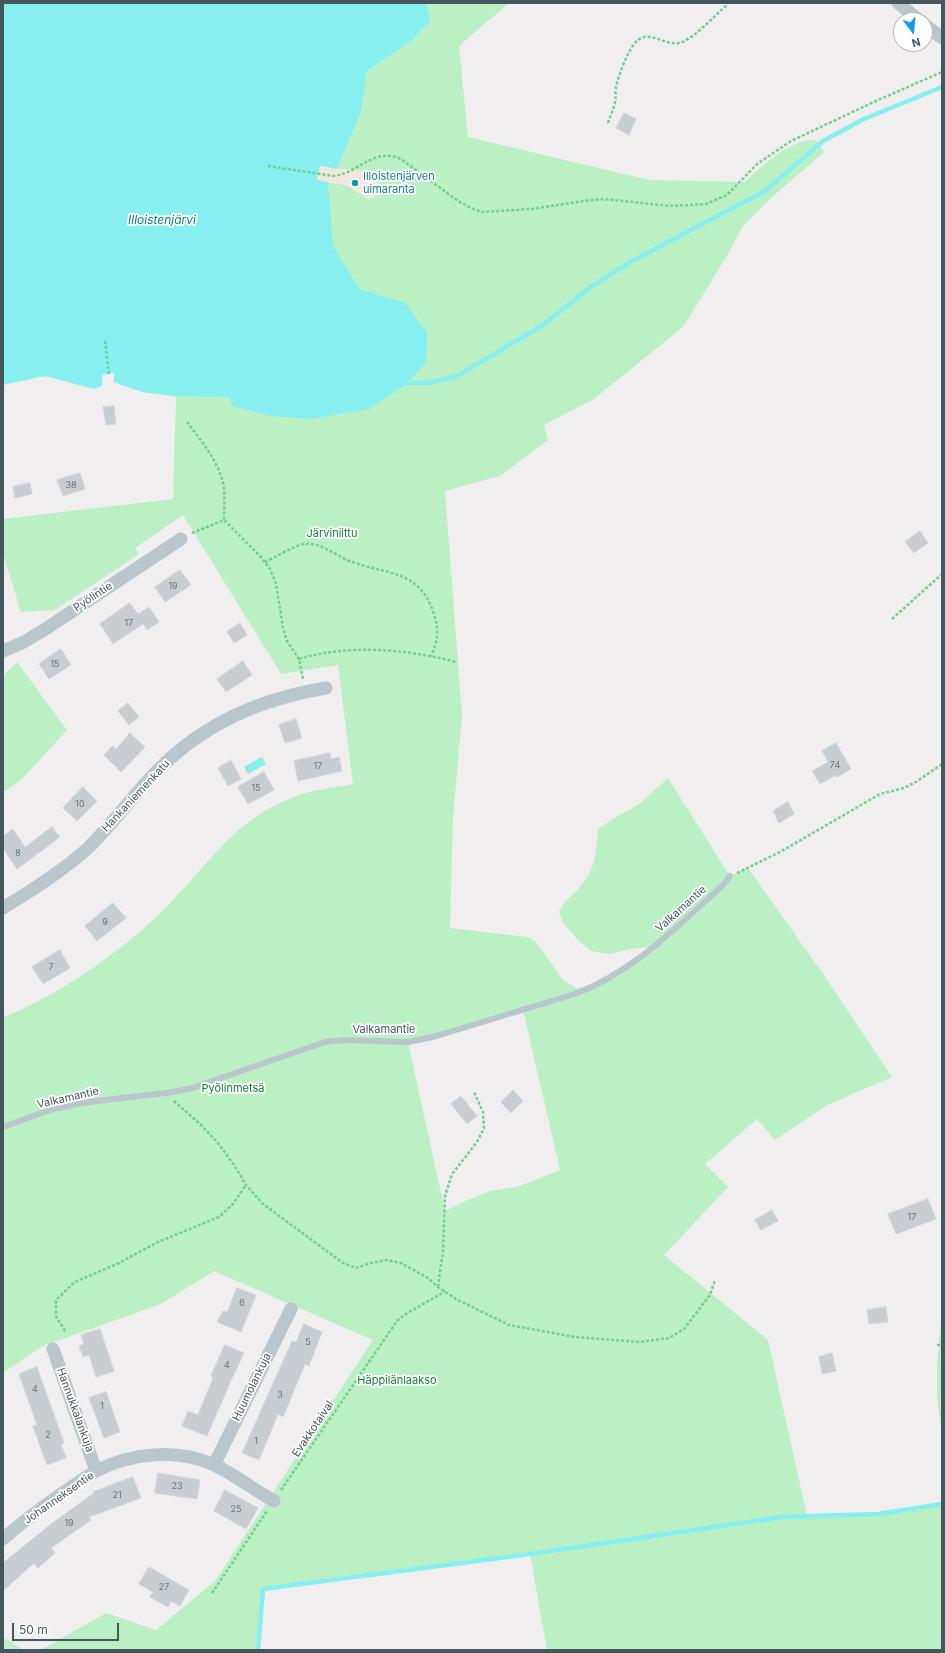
<!DOCTYPE html>
<meta charset="utf-8">
<style>
body{margin:0}
#map{position:relative;width:945px;height:1653px;overflow:hidden;background:#f1eeef;font-family:Inter,sans-serif}
canvas{display:block}
.frame{position:absolute;inset:0;border:4px solid #46565d;pointer-events:none}
.north{position:absolute;left:893px;top:12px;width:40px;height:40px;box-sizing:border-box;background:#fff;border:1px solid #b5bbbe;border-radius:50%;rotate:164deg;font-size:11px;font-weight:700;line-height:16px;text-align:center;color:#46565d}
.north::after{content:'';display:block;margin:auto;width:14px;height:18px;background:#139be7;clip-path:polygon(50% 0,100% 100%,50% 72%,0 100%)}
.scale{position:absolute;left:12px;top:1623px;width:107px;height:18px;box-sizing:border-box;border:2px solid #46565d;border-top:0;padding-left:5px;font-size:12px;line-height:14px;white-space:nowrap;color:#46565d;-webkit-text-stroke:3px #fff;paint-order:stroke}
</style>
<div id="map">
<canvas width="945" height="1653"></canvas>
<div class="frame"></div>
<div class="north">N</div>
<div class="scale">50 m</div>
</div>
<script>
const ctx = document.querySelector('canvas').getContext('2d');
ctx.lineJoin = 'round';
function fillPath(path, color) {
  ctx.fillStyle = color;
  ctx.fill(path, 'evenodd');
}
function strokePath(path, color, width, dash) {
  ctx.strokeStyle = color;
  ctx.lineWidth = width;
  ctx.lineCap = dash ? 'butt' : 'round';
  ctx.setLineDash(dash || []);
  ctx.stroke(path);
}
function label(font, color, halo, rows, align = 'center') {
  ctx.font = font + ' Inter,sans-serif';
  ctx.lineWidth = 3.5;
  ctx.setLineDash([]);
  ctx.textBaseline = 'middle';
  ctx.strokeStyle = halo;
  ctx.fillStyle = color;
  for (const [text, x, y, turn = 0] of rows) {
    ctx.save();
    ctx.translate(x, y);
    ctx.rotate((+turn || 0) * Math.PI / 180);
    ctx.textAlign = isNaN(turn) ? turn : align;
    if (halo) ctx.strokeText(text, 0, 0);
    ctx.fillText(text, 0, 0);
    ctx.restore();
  }
}
const green = new Path2D(`
 M 426,3 L 509,3 L 459,46 L 468,137 L 649,180 L 745,182 C 762,166 791,138 816,140 L 824,152 L 770,199 L 742,227 L 728,254 L 683,327 L 594,399 L 544,425 L 548,440 L 500,476 L 445,491 L 462,715 L 453,818 L 450,928 L 528,937 L 537,943 L 563,980 L 576,988 L 591,988 L 652,947 L 630,949 L 610,954 L 591,951 L 580,942 L 563,923 L 559,912 C 566,898 571,898 579,888 C 597,867 595,855 598,829 L 613,819 L 638,805 L 668,778 L 730,876 L 748,868 L 823,974 L 892,1077 L 827,1105 L 775,1140 L 757,1119 L 705,1164 L 728,1187 L 664,1255 L 768,1340 L 807,1516 L 878,1514 L 942,1504 L 942,1650 L 547,1650 L 530,1554 L 263,1589 L 258,1650 L 41,1650 L 106,1613 L 156,1630 L 215,1581 L 373,1340 L 214,1271 L 161,1304 L 43,1346 L 3,1373 L 3,1018 C 58,994 111,959 154,919 C 203,874 229,821 294,797 C 313,789 333,788 353,784 L 338,665 L 281,674 L 183,515 L 135,548 L 139,554 L 55,610 L 21,612 L 3,554 L 3,519 L 173,499 L 176,397 L 142,392 L 114,382 L 284,176 L 346,185 L 361,171 L 337,169 L 361,112 L 367,71 L 410,42 L 430,20 ZM 523,1010 L 560,1170 L 517,1187 L 490,1191 L 470,1199 L 445,1211 L 408,1042 Z
 M 17,662 L 67,730 L 23,778 L 3,793 L 3,676 Z
 M 942,1309 L 942,1435 L 937,1397 L 937,1365 Z
 M 3,1637 L 24,1650 L 3,1650 Z`);
const sand = new Path2D(`
 M 320,166 L 361,171 L 381,185 L 381,190 L 375,197 L 368,199 L 346,185 L 317,180 Z`);
const water = new Path2D(`
 M 3,3 L 426,3 L 431,20 L 410,42 L 367,71 L 361,112 L 337,169 L 320,166 L 317,180 L 328,182 L 333,247 L 360,289 L 405,303 L 427,332 L 426,362 L 408,383 L 369,409 L 311,419 L 271,416 L 232,406 L 229,397 L 176,396 L 142,392 L 114,382 L 114,373 L 102,375 L 102,386 L 94,389 L 45,376 L 3,385 Z
 M 262,757 L 266,764 L 248,774 L 244,767 Z`);
const stream = new Path2D(`
 M 408,383 L 429,383 L 457,376 L 543,325 L 592,286 L 634,260 L 765,191 L 823,141 L 864,119 L 942,87
 M 258,1650 L 263,1589 L 530,1554 L 782,1517 L 878,1514 L 942,1504`);
const building = new Path2D(`
 M 624,113 L 636,119 L 629,135 L 616,128 Z
 M 114,406 L 116,424 L 106,425 L 103,407 Z
 M 80,473 L 85,489 L 63,496 L 57,480 Z
 M 30,483 L 32,494 L 15,498 L 13,487 Z
 M 920,531 L 928,543 L 914,553 L 905,542 Z
 M 180,570 L 191,585 L 165,602 L 155,587 Z
 M 130,603 L 138,614 L 149,607 L 159,622 L 147,630 L 143,624 L 113,644 L 100,624 Z
 M 240,623 L 247,635 L 234,643 L 227,632 Z
 M 61,649 L 71,665 L 49,679 L 39,664 Z
 M 243,661 L 252,675 L 226,692 L 217,679 Z
 M 128,703 L 139,717 L 129,725 L 118,711 Z
 M 296,719 L 302,738 L 285,743 L 279,725 Z
 M 130,733 L 145,747 L 121,772 L 104,755 L 112,746 L 116,749 Z
 M 836,743 L 851,769 L 837,777 L 836,775 L 820,784 L 812,771 L 828,762 L 822,751 Z
 M 330,753 L 331,759 L 339,757 L 342,771 L 298,781 L 294,761 Z
 M 231,760 L 241,779 L 228,786 L 218,768 Z
 M 264,772 L 274,790 L 248,804 L 238,787 Z
 M 83,787 L 97,801 L 77,821 L 63,808 Z
 M 788,802 L 794,814 L 779,823 L 773,811 Z
 M 52,827 L 60,837 L 17,869 L 3,848 L 3,836 L 13,829 L 25,847 Z
 M 113,903 L 126,918 L 97,941 L 85,926 Z
 M 60,950 L 70,968 L 43,984 L 32,967 Z
 M 513,1090 L 523,1101 L 511,1113 L 501,1102 Z
 M 461,1096 L 477,1116 L 467,1124 L 451,1104 Z
 M 928,1199 L 936,1219 L 896,1234 L 888,1214 Z
 M 772,1210 L 778,1221 L 761,1230 L 755,1220 Z
 M 237,1288 L 256,1295 L 241,1332 L 217,1322 L 223,1311 L 227,1312 Z
 M 886,1307 L 888,1322 L 869,1324 L 867,1310 Z
 M 304,1324 L 322,1332 L 309,1366 L 305,1364 L 283,1417 L 278,1414 L 259,1460 L 242,1453 L 292,1341 L 296,1342 Z
 M 100,1329 L 114,1371 L 96,1377 L 89,1355 L 83,1357 L 79,1346 L 84,1344 L 81,1335 Z
 M 225,1345 L 244,1353 L 229,1385 L 207,1436 L 182,1426 L 188,1411 L 198,1415 L 213,1378 L 211,1376 Z
 M 832,1353 L 836,1371 L 822,1374 L 819,1357 Z
 M 37,1367 L 64,1443 L 61,1444 L 66,1458 L 47,1465 L 33,1426 L 37,1425 L 19,1374 Z
 M 106,1392 L 120,1432 L 104,1438 L 89,1398 Z
 M 158,1473 L 200,1480 L 197,1499 L 155,1493 Z
 M 133,1477 L 141,1498 L 89,1517 L 91,1520 L 51,1548 L 55,1553 L 38,1568 L 34,1563 L 3,1591 L 3,1563 L 51,1524 L 94,1493 L 93,1492 Z
 M 225,1490 L 258,1508 L 246,1529 L 214,1511 Z
 M 149,1567 L 189,1590 L 180,1606 L 171,1601 L 168,1607 L 150,1597 L 153,1592 L 139,1584 Z`);
const path = new Path2D(`
 M 608,123 C 610,116 614,109 615,102 C 616,97 615,92 616,87 C 619,75 628,48 638,40 C 649,30 666,46 679,43 C 693,40 715,15 727,5
 M 268,166 L 334,176 C 361,172 373,147 401,159 L 458,201 L 471,208 L 482,212 L 531,209 L 584,201 L 604,199 L 670,206 L 706,204 L 727,195 L 757,164 L 791,141 L 876,101 L 942,72
 M 105,341 L 109,375
 M 187,422 C 202,442 220,463 224,488 C 225,498 224,509 224,520
 M 192,533 L 224,520 L 261,557 L 270,569 L 276,584 L 283,628 L 287,641 L 299,659 L 303,679
 M 265,562 C 276,557 293,546 304,544 C 324,542 337,558 355,563 C 391,575 420,571 434,614 C 439,629 438,642 431,656
 M 892,619 L 942,574
 M 299,659 C 348,644 407,649 456,662
 M 737,873 L 780,852 L 880,794 L 904,788 L 916,782 L 942,764
 M 174,1101 L 200,1124 L 218,1143 L 234,1165 L 246,1185 L 263,1204 L 343,1263 L 356,1268 L 371,1263 L 386,1260 L 401,1263 L 428,1278 L 438,1287 L 456,1299 L 509,1325 L 575,1337 L 639,1342 L 669,1338 L 684,1329 L 710,1295 L 715,1280
 M 438,1287 L 443,1251 L 445,1196 L 452,1174 L 477,1142 L 484,1128 L 483,1112 L 474,1092
 M 65,1331 L 56,1316 L 56,1300 L 75,1282 L 119,1263 L 158,1242 L 219,1217 L 232,1205 L 246,1185
 M 937,1345 L 942,1345
 M 281,1490 L 397,1321 C 411,1309 429,1302 445,1291
 M 212,1593 L 267,1511`);
const service = new Path2D(`
 M 3,1127 L 50,1110 L 72,1105 L 96,1101 L 166,1093 L 189,1089 L 325,1042 L 344,1040 L 408,1042 L 433,1037 L 575,994 C 633,972 678,926 723,885 L 730,876`);
const minor = new Path2D(`
 M 898,3 L 919,20
 M 925,25 L 942,38
 M 3,651 L 24,642 L 47,628 L 181,539
 M 3,908 C 32,890 61,872 87,849 C 114,823 135,792 162,766 C 207,722 264,698 326,688
 M 53,1349 L 96,1471
 M 214,1465 L 291,1309
 M 3,1539 C 21,1523 41,1508 61,1494 C 72,1487 84,1478 96,1471 C 131,1453 177,1448 214,1465 C 234,1474 254,1490 274,1501`);
const markers = [
 [355,183,4,"#0f9aa8"]
];
const numberNames = [
 ["38",71,485],
 ["19",173,586],
 ["17",129,623],
 ["15",55,664],
 ["74",835,765],
 ["17",318,766],
 ["15",256,788],
 ["10",80,804],
 ["8",18,853],
 ["9",105,922],
 ["7",51,967],
 ["17",912,1217],
 ["6",242,1303],
 ["5",308,1342],
 ["4",227,1365],
 ["4",35,1389],
 ["3",280,1395],
 ["1",102,1406],
 ["2",48,1435],
 ["1",256,1441],
 ["23",177,1486],
 ["21",117,1495],
 ["25",236,1509],
 ["19",69,1523],
 ["27",164,1587]
];
const cultureNames = [
 ["Illoistenjärven",363,177],
 ["uimaranta",363,190]
];
const parkNames = [
 ["Järviniittu",332,534],
 ["Pyölinmetsä",233,1089],
 ["Häppilänlaakso",397,1381]
];
const streetNames = [
 ["Pyölintie",93,597,-34],
 ["Hankaniemenkatu",136,796,-47],
 ["Valkamantie",681,909,-42],
 ["Valkamantie",384,1030],
 ["Valkamantie",68,1098,-13],
 ["Huumolankuja",252,1387,-64],
 ["Hannukkalankuja",75,1410,70],
 ["Evakkotaival",313,1429,-56],
 ["Johanneksentie",59,1498,-35]
];
const waterNames = [
 ["Illoistenjärvi",162,220]
];
fillPath(green, '#bbf0c5');
fillPath(sand, '#f3e8de');
fillPath(water, '#87efef');
strokePath(stream, '#87efef', 4.5);
fillPath(building, '#c8cdd1');
strokePath(building, '#d2d6da', 1);
strokePath(path, '#72d08e', 2.5, [3, 2]);
strokePath(service, '#b9c7cc', 6);
strokePath(minor, '#b9c7cc', 13);
for (const [x, y, r, color] of markers) {
  const dot = new Path2D();
  dot.arc(x, y, r, 0, 2 * Math.PI);
  ctx.fillStyle = color;
  ctx.fill(dot);
  strokePath(dot, '#fff', 1.5);
}
label('9px', '#66747a', null, numberNames);
label('11px', '#0d838f', '#fff', cultureNames, 'left');
label('11px', '#148134', '#fff', parkNames);
label('11px', '#46565d', '#fff', streetNames);
label('italic 12px', '#0a7e7f', '#fff', waterNames);
</script>
